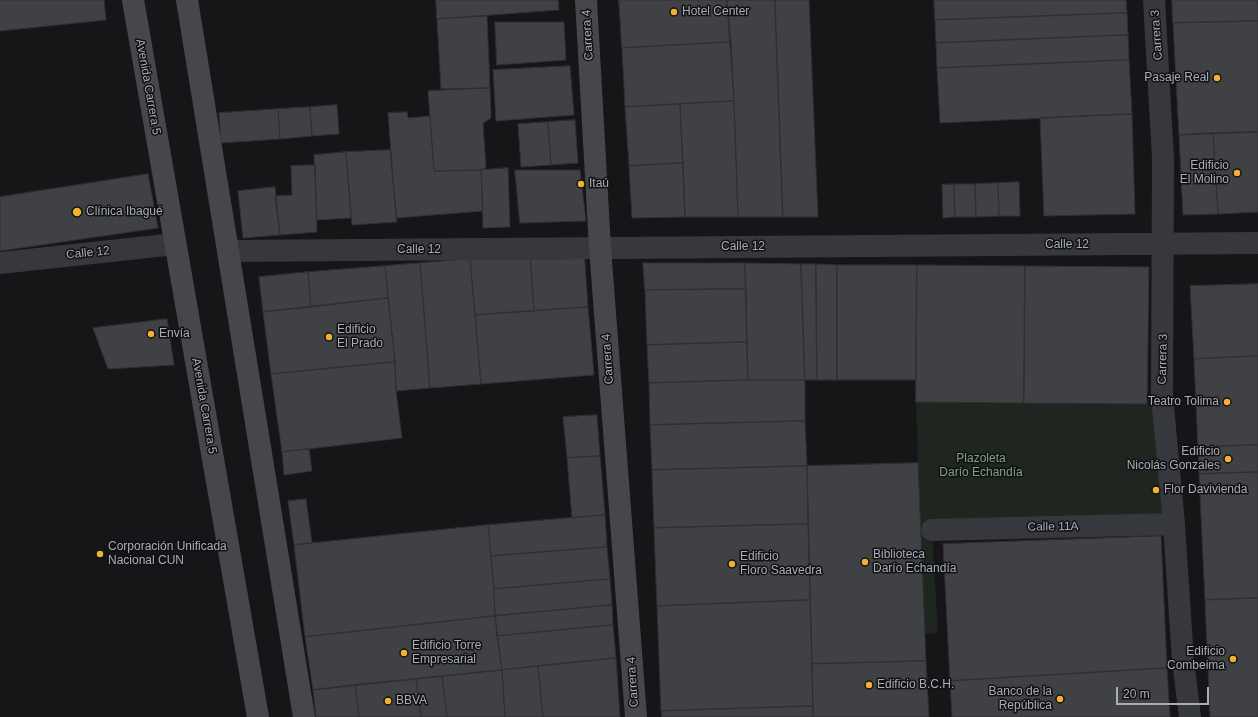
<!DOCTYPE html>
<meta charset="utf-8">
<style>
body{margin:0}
#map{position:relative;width:1258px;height:717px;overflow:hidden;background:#161618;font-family:Helvetica,sans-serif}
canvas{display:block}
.scale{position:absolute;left:1116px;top:687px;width:93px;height:18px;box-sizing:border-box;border:2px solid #a8adb8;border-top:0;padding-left:5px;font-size:12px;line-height:14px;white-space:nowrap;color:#a8adb8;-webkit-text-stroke:3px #111113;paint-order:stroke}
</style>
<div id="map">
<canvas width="1258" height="717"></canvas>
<div class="scale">20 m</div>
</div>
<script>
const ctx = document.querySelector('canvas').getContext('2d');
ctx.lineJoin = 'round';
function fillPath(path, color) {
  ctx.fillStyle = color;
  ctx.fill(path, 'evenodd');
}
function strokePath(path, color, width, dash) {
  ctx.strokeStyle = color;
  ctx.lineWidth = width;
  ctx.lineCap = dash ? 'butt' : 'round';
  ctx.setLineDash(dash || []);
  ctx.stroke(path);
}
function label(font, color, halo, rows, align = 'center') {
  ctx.font = font + ' Helvetica,sans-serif';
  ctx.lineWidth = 3;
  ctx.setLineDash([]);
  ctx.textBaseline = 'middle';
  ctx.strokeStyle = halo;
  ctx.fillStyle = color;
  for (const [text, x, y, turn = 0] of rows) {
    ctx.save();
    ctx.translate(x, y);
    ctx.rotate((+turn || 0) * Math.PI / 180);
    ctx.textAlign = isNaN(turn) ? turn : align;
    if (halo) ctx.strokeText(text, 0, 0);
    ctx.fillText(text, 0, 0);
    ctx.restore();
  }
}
const green = new Path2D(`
 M 1162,396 L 1174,524 L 932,530 L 938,633 L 924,634 L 916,402 L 1147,404 Z`);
const building = new Path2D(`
 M 0,0 L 104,0 L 106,20 L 0,31 Z
 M 436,0 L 558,0 L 559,10 L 437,19 Z
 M 619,0 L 727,0 L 731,42 L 622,48 Z
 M 727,0 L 775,0 L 783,217 L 738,217 L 734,101 Z
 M 775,0 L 809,0 L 818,217 L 783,217 Z
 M 934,0 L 1126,0 L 1127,13 L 935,20 Z
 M 1172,0 L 1258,0 L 1258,21 L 1173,23 Z
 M 1127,13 L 1128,35 L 936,43 L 935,20 Z
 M 487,16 L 490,88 L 441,89 L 437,19 Z
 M 1258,21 L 1258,132 L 1179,135 L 1173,23 Z
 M 495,22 L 564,22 L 566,60 L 497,65 Z
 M 1128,35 L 1129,60 L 937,68 L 936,43 Z
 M 731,42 L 734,101 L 625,107 L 622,48 Z
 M 1129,60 L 1132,114 L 940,123 L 937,68 Z
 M 570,66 L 574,115 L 496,121 L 493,70 Z
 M 490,88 L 491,118 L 483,123 L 486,168 L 481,170 L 434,171 L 428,91 Z
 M 734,101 L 738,217 L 685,217 L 680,104 Z
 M 680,104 L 683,163 L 629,166 L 625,107 Z
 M 337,105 L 339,134 L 312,136 L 310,107 Z
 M 310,107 L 312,136 L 280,139 L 278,109 Z
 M 278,109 L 280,139 L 221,143 L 219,113 Z
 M 407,112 L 408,118 L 430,116 L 434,171 L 481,170 L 483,211 L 396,218 L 388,113 Z
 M 1132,114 L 1135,214 L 1044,216 L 1040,118 Z
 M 575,120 L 578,163 L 551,165 L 548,122 Z
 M 548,122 L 551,165 L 521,167 L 518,124 Z
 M 1258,132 L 1258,212 L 1218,214 L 1213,133 Z
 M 1213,133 L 1218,214 L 1183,215 L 1179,135 Z
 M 390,150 L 397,222 L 352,225 L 346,152 Z
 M 346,152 L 351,218 L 317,220 L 314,155 Z
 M 683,163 L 685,217 L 632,218 L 629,166 Z
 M 315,165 L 317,232 L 280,235 L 275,196 L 292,195 L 291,166 Z
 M 508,168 L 510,227 L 483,228 L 481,170 Z
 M 515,170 L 580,170 L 586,221 L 520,223 Z
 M 148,174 L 158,228 L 0,251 L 0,197 Z
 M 1019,182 L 1020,216 L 999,216 L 998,183 Z
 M 998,183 L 999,216 L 976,217 L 975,184 Z
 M 954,184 L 975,184 L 976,217 L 955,217 Z
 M 954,184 L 955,217 L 943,218 L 942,185 Z
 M 275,187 L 280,235 L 243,238 L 238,191 Z
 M 584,249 L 588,307 L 534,311 L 530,254 Z
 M 530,254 L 534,311 L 475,315 L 470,259 Z
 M 470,259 L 481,384 L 430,388 L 420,263 Z
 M 420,263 L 430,388 L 396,391 L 395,362 L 385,266 Z
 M 643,263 L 745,263 L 746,289 L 645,290 Z
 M 745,263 L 801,264 L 805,380 L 748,380 Z
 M 801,264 L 816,264 L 817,380 L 805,380 Z
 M 816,264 L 837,265 L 837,380 L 817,380 Z
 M 837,265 L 917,265 L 916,380 L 837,380 Z
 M 917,265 L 1025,266 L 1024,403 L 916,402 Z
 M 385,266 L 388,298 L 311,307 L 308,272 Z
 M 1025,266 L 1149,267 L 1147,404 L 1024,403 Z
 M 308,272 L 311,307 L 263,312 L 259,277 Z
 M 1258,284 L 1258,356 L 1194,359 L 1190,286 Z
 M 746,289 L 747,342 L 647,345 L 645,290 Z
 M 388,298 L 395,362 L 271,374 L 263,312 Z
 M 588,307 L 594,375 L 481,384 L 475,315 Z
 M 167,319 L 174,365 L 108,369 L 93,328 Z
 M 747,342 L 748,380 L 649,383 L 647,345 Z
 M 1258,356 L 1258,445 L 1198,447 L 1194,359 Z
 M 395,362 L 396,391 L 402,438 L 282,452 L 271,374 Z
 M 748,380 L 805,380 L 805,421 L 650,425 L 649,383 Z
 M 597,415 L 600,456 L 567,458 L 563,417 Z
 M 805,421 L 807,466 L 652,470 L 650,425 Z
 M 1258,445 L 1258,472 L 1199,474 L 1198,447 Z
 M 309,449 L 312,471 L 284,475 L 282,452 Z
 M 600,456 L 605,515 L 572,518 L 567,458 Z
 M 918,463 L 926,661 L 812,664 L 807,466 Z
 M 807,466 L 808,524 L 654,528 L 652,470 Z
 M 1258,472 L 1258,598 L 1205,600 L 1199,474 Z
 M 306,499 L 312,543 L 294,545 L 288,501 Z
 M 605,515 L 607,547 L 491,556 L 488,525 Z
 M 808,524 L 810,600 L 657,606 L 654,528 Z
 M 488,525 L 494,589 L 495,616 L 305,637 L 294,545 Z
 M 1161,536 L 1167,668 L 950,681 L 943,544 Z
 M 607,547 L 610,579 L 494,589 L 491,556 Z
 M 610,579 L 612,605 L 495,616 L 494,589 Z
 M 1258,598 L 1258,717 L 1210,717 L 1205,600 Z
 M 810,600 L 813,706 L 661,711 L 657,606 Z
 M 612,605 L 613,625 L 497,636 L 495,616 Z
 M 495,616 L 502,670 L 313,690 L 305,637 Z
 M 613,625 L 616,658 L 502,670 L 497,636 Z
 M 616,658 L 620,717 L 543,717 L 538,666 Z
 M 926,661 L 929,717 L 813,717 L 812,664 Z
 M 538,666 L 543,717 L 505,717 L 502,670 Z
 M 1167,668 L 1170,717 L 952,717 L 950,681 Z
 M 502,670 L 505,717 L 447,717 L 442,676 Z
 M 442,676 L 447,717 L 421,717 L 416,679 Z
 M 416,679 L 421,717 L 359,717 L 355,685 Z
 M 355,685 L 359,717 L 316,717 L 313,690 Z
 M 813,706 L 813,717 L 662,717 L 661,711 Z`);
const street = new Path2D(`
 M 1154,0 L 1163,158 L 1162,396 L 1174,524 L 1183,661 L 1190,717
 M 228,251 L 1258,243
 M 0,263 L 175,244
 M 932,530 L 1174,524`);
const secondary = new Path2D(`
 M 133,0 L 258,717
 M 187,0 L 304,717
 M 586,0 L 600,248 L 636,717`);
const markers = [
 [674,12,4,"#f2b134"],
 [1217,78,4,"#f2b134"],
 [1237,173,4,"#f2b134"],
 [581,184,4,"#f2b134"],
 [77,212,5,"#f2b134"],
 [151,334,4,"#f2b134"],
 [329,337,4,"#f2b134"],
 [1227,402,4,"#f2b134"],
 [1228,459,4,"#f2b134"],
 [1156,490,4,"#f2b134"],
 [100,554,4,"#f2b134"],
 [865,562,4,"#f2b134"],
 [732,564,4,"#f2b134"],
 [404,653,4,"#f2b134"],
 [1233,659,4,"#f2b134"],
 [869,685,4,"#f2b134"],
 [1060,699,4,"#f2b134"],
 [388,701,4,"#f2b134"]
];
const poiNames = [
 ["Hotel Center",682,12],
 ["Pasaje Real",1209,78,"right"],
 ["Edificio",1229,166,"right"],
 ["El Molino",1229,180,"right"],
 ["Itaú",589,184],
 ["Clínica Ibagué",86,212],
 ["Edificio",337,330],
 ["El Prado",337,344],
 ["Envía",159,334],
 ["Teatro Tolima",1219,402,"right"],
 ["Edificio",1220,452,"right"],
 ["Nicolás Gonzales",1220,466,"right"],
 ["Flor Davivienda",1164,490],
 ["Corporación Unificada",108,547],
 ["Nacional CUN",108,561],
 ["Biblioteca",873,555],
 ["Darío Echandía",873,569],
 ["Edificio",740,557],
 ["Floro Saavedra",740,571],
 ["Edificio Torre",412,646],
 ["Empresarial",412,660],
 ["Edificio",1225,652,"right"],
 ["Combeima",1225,666,"right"],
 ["Edificio B.C.H.",877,685],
 ["Banco de la",1052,692,"right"],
 ["República",1052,706,"right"],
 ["BBVA",396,701]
];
const streetNames = [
 ["Carrera 4",588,35,-93],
 ["Carrera 3",1157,35,-94],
 ["Avenida Carrera 5",148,87,80],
 ["Calle 12",1067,245],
 ["Calle 12",743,247],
 ["Calle 12",419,250],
 ["Calle 12",88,253,-6],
 ["Carrera 4",608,359,-94],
 ["Carrera 3",1163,359,-89],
 ["Avenida Carrera 5",204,406,80],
 ["Calle 11A",1053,527,-1],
 ["Carrera 4",633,682,-94]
];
const parkNames = [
 ["Plazoleta",981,459],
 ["Darío Echandía",981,473]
];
fillPath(green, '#1e261f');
fillPath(building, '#404145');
strokePath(building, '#303034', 1);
strokePath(street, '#37383d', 22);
strokePath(secondary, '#45474d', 22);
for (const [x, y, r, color] of markers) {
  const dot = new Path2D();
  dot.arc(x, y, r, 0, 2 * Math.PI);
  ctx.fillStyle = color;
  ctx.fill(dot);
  strokePath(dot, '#111113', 1.5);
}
label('12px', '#a8adb8', '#111113', poiNames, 'left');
label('12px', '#a8adb8', '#111113', streetNames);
label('12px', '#7fa381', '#111113', parkNames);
</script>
